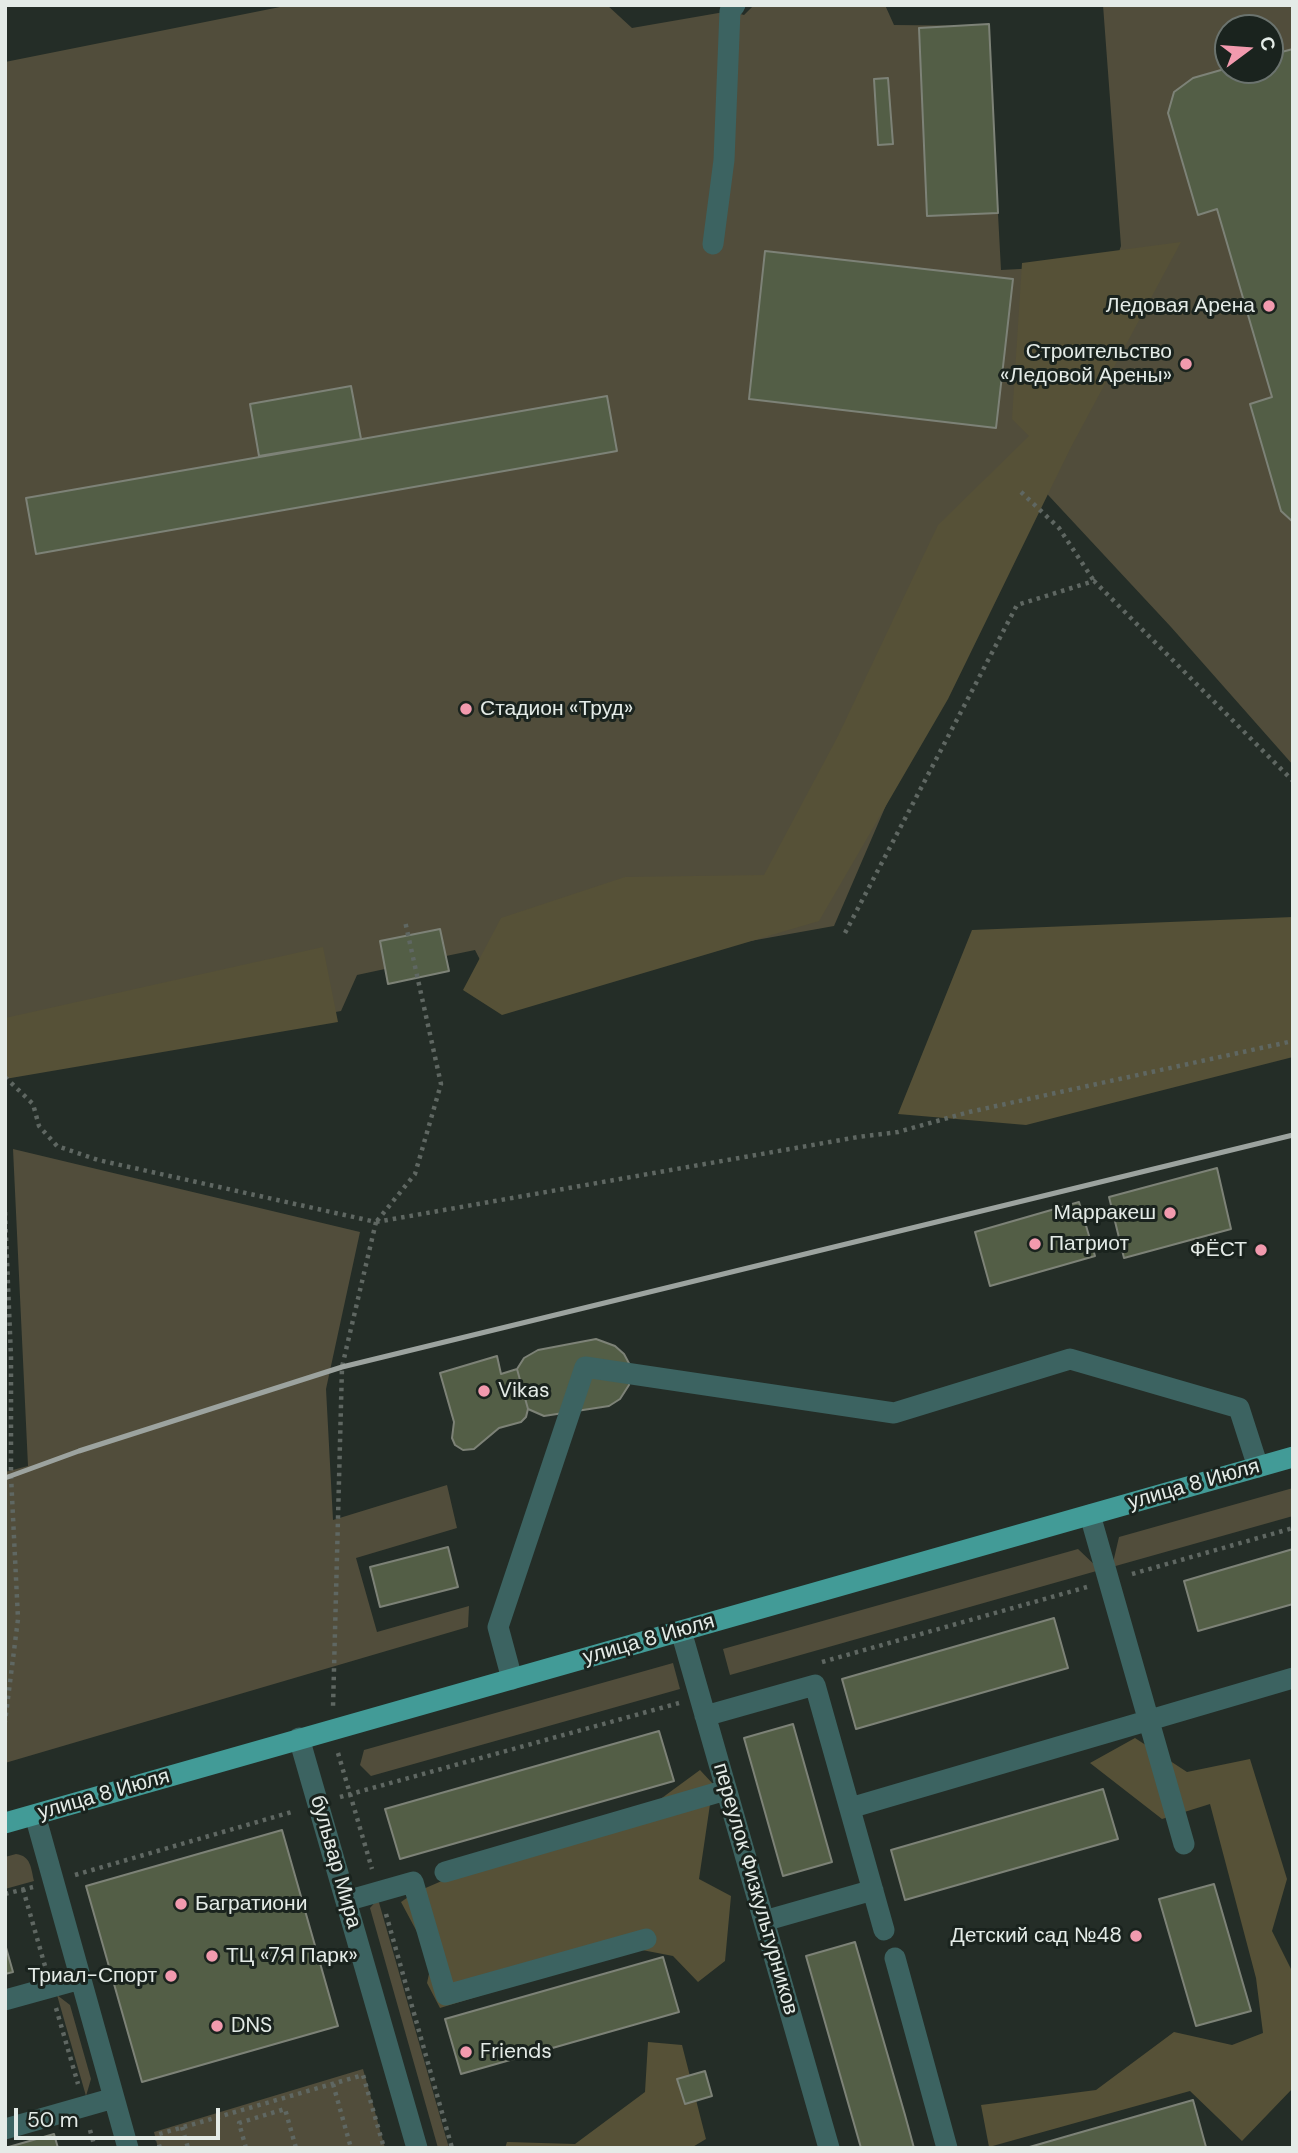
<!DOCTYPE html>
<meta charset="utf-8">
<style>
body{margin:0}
#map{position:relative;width:1298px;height:2153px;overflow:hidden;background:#242d27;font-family:"DM Sans",sans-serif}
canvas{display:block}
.frame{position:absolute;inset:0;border:7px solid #e4ebe7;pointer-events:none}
.north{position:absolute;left:1214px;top:14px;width:70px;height:70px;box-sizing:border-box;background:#1a231e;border:2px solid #6b736e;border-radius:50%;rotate:74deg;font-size:19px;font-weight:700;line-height:28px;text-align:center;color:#e4ebe7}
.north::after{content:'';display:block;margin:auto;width:24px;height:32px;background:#f29aae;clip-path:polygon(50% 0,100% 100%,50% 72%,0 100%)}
.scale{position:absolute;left:14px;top:2108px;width:206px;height:32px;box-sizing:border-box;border:4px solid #e4ebe7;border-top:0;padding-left:9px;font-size:21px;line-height:24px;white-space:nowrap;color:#e4ebe7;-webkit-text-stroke:5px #1a231e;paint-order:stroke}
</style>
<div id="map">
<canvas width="1298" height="2153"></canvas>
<div class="frame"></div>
<div class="north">С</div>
<div class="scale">50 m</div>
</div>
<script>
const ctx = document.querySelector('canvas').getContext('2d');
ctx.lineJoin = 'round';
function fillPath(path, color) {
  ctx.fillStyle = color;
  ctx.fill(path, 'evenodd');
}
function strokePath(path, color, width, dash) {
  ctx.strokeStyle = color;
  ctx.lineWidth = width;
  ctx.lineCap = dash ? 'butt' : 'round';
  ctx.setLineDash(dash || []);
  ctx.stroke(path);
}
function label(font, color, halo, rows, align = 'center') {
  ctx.font = font + ' "DM Sans",sans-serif';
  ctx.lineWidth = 6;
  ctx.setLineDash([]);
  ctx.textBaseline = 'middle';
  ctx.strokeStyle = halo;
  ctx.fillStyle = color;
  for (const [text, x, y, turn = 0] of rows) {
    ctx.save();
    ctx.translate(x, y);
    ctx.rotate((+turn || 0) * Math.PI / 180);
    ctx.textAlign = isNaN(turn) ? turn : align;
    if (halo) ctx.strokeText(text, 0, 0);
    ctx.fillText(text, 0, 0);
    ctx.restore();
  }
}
const green = new Path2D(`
 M 290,5 L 607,5 L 632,28 L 730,11 L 744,15 L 754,5 L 885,5 L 894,25 L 988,26 L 1001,270 L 1057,267 L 1026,480 L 834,926 L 494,987 L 475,950 L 446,956 L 449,971 L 388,984 L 385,969 L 357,975 L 341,1011 L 26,1069 L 5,1048 L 5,62 Z
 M 1103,5 L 1293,5 L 1293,765 L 1171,627 L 1036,482 L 1121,246 ZM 1228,28 L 1270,28 L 1270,70 L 1228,70 Z
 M 13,1149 L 360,1232 L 326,1389 L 333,1520 L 447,1485 L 457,1528 L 356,1558 L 377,1632 L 469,1606 L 468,1627 L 5,1763 L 5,1472 L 28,1466 Z
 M 1293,1488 L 1293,1516 L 1112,1567 L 1119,1537 Z
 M 1078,1549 L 1100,1570 L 730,1675 L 723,1649 Z
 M 673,1663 L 680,1689 L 371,1776 L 360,1765 L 364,1750 Z
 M 16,1854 C 31,1856 31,1868 34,1881 L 5,1889 L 5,1857 Z
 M 378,1899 L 449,2148 L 438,2148 L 370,1908 Z
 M 57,1995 L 70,2005 L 91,2079 L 86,2096 Z
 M 363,2069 L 385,2148 L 158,2148 L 154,2132 Z`);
const forest = new Path2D(`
 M 1181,242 L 1070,449 L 948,699 L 819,921 L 502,1015 L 463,990 L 501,918 L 625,877 L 764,875 L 838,736 L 938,525 L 1029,436 L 1012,419 L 1022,263 Z
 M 1293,917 L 1293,1057 L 1026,1125 L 898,1114 L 972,930 Z
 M 323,947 L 338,1022 L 5,1079 L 5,1018 Z
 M 1135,1738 L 1187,1772 L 1250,1759 L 1287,1879 L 1272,1931 L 1293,1973 L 1293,2088 L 1242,2141 L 1190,2091 L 989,2147 L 981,2105 L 1096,2090 L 1174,2032 L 1232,2045 L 1263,2033 L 1256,1978 L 1210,1804 L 1162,1819 L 1090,1763 Z
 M 700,1770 L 713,1784 L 699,1879 L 731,1896 L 725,1961 L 698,1982 L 673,1956 L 642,1950 L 564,1970 L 440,2008 L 427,1983 L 432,1960 L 401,1902 L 414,1893 L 444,1880 L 625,1825 Z
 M 648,2042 L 682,2045 L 706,2139 L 691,2148 L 505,2148 L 507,2142 L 575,2144 L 645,2092 Z`);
const building = new Path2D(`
 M 989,24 L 998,213 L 927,216 L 919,28 Z
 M 1293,49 L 1293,522 L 1281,511 L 1250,404 L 1272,397 L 1217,209 L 1198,215 L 1168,113 L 1174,92 L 1193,78 L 1228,68 L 1228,70 L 1270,70 L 1270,55 Z
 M 888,78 L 893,144 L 878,145 L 874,79 Z
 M 765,251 L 1013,279 L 996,428 L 749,399 Z
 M 351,386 L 361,439 L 259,456 L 250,404 Z
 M 607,396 L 617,451 L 36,554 L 26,498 Z
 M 440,929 L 449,971 L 388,984 L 380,941 Z
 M 1217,1168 L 1231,1229 L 1124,1258 L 1109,1197 Z
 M 1079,1202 L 1095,1256 L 990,1286 L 975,1232 Z
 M 596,1339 L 615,1346 L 624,1354 L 631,1367 L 629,1385 L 620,1399 L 609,1406 L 544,1416 L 528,1409 L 517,1369 L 524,1358 L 538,1350 Z
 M 497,1356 L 501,1374 L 517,1369 L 528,1409 L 526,1417 L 521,1422 L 499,1428 L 474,1449 L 463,1450 L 455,1445 L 452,1438 L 454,1422 L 440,1373 Z
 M 448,1547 L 458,1587 L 380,1607 L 370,1567 Z
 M 1293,1549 L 1293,1604 L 1198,1631 L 1184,1581 Z
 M 1054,1618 L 1068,1668 L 856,1729 L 842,1679 Z
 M 793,1724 L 832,1862 L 783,1876 L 744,1738 Z
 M 659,1731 L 674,1781 L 400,1859 L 385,1809 Z
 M 1103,1789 L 1118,1839 L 905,1900 L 891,1850 Z
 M 282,1830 L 338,2026 L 142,2082 L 86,1886 Z
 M 1214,1884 L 1251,2011 L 1196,2026 L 1159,1899 Z
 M 855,1942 L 905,2115 L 914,2148 L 861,2148 L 806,1956 Z
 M 5,1944 L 13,1972 L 5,1974 Z
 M 663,1957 L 679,2012 L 461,2074 L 445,2019 Z
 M 705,2071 L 712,2096 L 685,2104 L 677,2079 Z
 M 1193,2100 L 1206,2147 L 1026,2148 Z
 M 54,2134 L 58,2148 L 5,2148 Z`);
const path = new Path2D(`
 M 1021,492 L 1059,528 L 1094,581
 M 845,933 L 1017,605 L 1094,581 L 1293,781
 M 5,1077 L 33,1104 L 39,1126 L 57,1146 L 98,1160 L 376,1222 L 342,1367 L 333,1707
 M 5,1212 L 11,1357 L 11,1476 L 18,1619 L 5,1722
 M 377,1221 L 415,1174 L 441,1084 L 405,921
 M 376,1222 L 858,1137 L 898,1132 L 969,1112 L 1293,1041
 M 1132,1574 L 1293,1528
 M 822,1662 L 1087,1587
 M 338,1753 L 372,1869
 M 340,1797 L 679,1703
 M 75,1875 L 295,1811
 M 23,1889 L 45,1966
 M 5,1894 L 33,1887
 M 386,1914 L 452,2148
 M 56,2008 L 78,2084
 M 333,2084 L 351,2148
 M 182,2127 L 188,2148
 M 90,2130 L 95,2148
 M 160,2148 L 156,2135 L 363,2075 L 384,2148
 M 246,2148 L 239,2123 L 285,2109 L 296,2148`);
const minor = new Path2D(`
 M 713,244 L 724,160 L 730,11 L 735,5
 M 1090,1515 L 1184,1844
 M 681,1631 L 829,2148
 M 512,1679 L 498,1627 L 585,1367 L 894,1413 L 1070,1359 L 1239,1408 L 1258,1467
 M 705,1716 L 815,1685 L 884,1930
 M 299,1738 L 417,2148
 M 850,1808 L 1293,1678
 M 35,1815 L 128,2148
 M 445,1872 L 726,1790
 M 346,1901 L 413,1882 L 446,1995 L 646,1939
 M 764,1921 L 873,1890
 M 895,1958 L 947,2148
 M 5,2000 L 81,1979
 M 5,2129 L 114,2098`);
const major = new Path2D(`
 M 5,1823 L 1293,1457`);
const rail = new Path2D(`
 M 5,1478 L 79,1451 L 342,1367 L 1293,1135`);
const markers = [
 [1269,306,7,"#f29aae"],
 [1186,364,7,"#f29aae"],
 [466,709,7,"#f29aae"],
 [1170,1213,7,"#f29aae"],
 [1035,1244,7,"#f29aae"],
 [1261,1250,7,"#f29aae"],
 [484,1391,7,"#f29aae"],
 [181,1904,7,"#f29aae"],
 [1136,1936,7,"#f29aae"],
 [212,1956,7,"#f29aae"],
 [171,1976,7,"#f29aae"],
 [217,2026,7,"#f29aae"],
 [466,2052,7,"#f29aae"]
];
const poiNames = [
 ["Ледовая Арена",1255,306,"right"],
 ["Строительство",1172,352,"right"],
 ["«Ледовой Арены»",1172,376,"right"],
 ["Стадион «Труд»",480,709],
 ["Марракеш",1156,1213,"right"],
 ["Патриот",1049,1244],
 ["ФЁСТ",1247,1250,"right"],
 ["Vikas",498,1391],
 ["Багратиони",195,1904],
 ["Детский сад №48",1122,1936,"right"],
 ["ТЦ «7Я Парк»",226,1956],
 ["Триал-Спорт",157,1976,"right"],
 ["DNS",231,2026],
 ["Friends",480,2052]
];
const streetNames = [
 ["улица 8 Июля",1194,1485,-16],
 ["улица 8 Июля",649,1640,-16],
 ["улица 8 Июля",104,1795,-16],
 ["бульвар Мира",335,1862,74],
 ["переулок Физкультурников",755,1889,74]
];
fillPath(green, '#514d3b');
fillPath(forest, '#565137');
fillPath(building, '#535e46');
strokePath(building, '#7d8277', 2);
strokePath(path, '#5f6762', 4.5, [3.5, 5]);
strokePath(minor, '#3c6361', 21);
strokePath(major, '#429b97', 21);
strokePath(rail, '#9ca39f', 5);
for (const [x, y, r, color] of markers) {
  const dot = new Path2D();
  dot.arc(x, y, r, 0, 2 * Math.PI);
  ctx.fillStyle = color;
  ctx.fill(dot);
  strokePath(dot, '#1a231e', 2.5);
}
label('21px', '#e4ebe7', '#1a231e', poiNames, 'left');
label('21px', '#e4ebe7', '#1a231e', streetNames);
</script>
